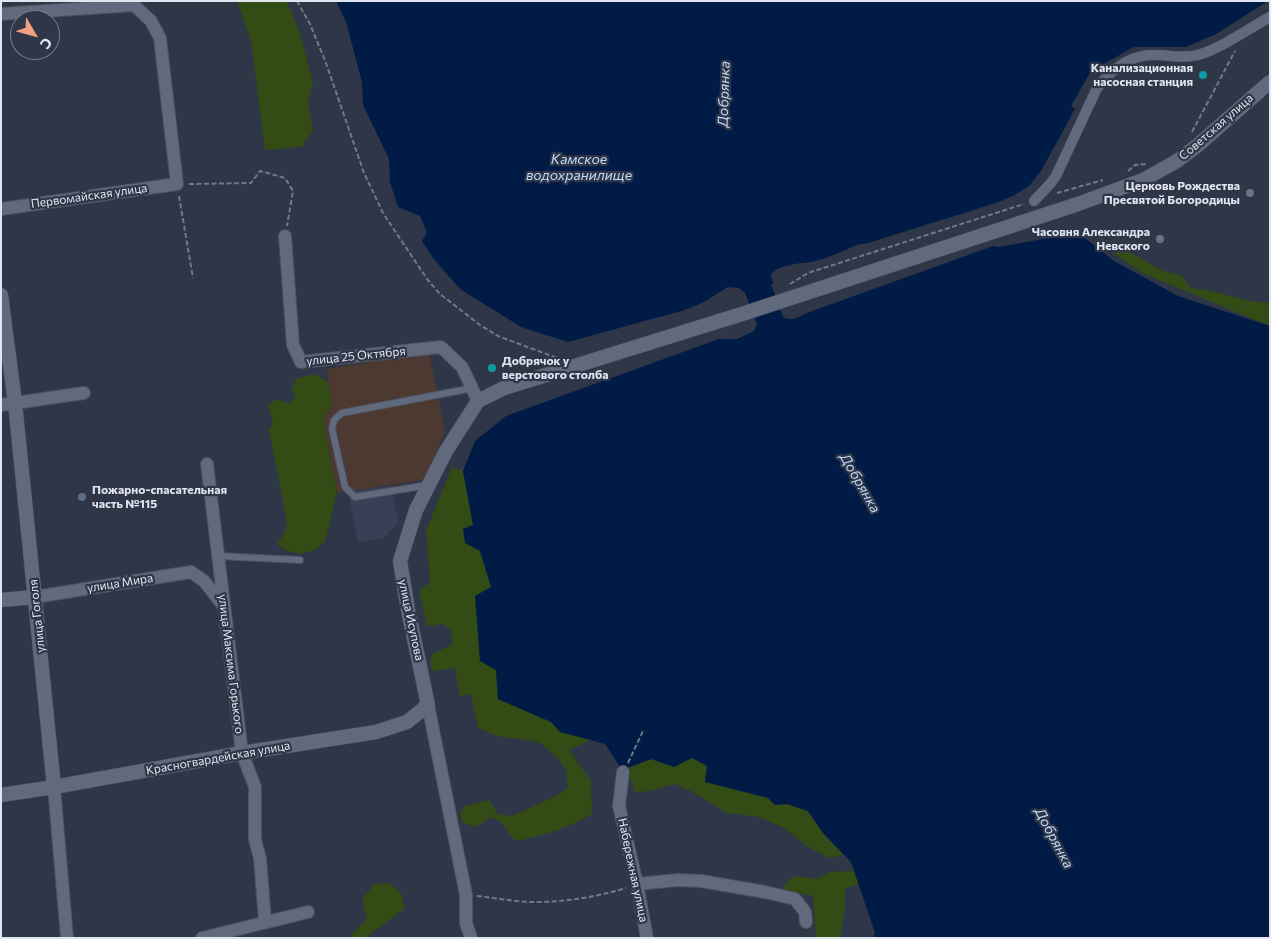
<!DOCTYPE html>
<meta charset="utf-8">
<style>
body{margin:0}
#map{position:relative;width:1271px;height:939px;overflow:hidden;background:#2f3647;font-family:Commissioner,sans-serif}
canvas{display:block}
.frame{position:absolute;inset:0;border:2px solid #e1e5f0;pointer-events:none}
.north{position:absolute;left:10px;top:10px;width:50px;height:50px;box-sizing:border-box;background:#2f3647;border:1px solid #767c8b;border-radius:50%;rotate:127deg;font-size:14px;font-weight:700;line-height:20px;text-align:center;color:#e1e5f0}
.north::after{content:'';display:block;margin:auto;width:18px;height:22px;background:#f2a17e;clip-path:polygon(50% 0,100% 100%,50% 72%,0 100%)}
</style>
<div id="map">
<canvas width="1271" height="939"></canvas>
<div class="frame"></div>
<div class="north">С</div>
</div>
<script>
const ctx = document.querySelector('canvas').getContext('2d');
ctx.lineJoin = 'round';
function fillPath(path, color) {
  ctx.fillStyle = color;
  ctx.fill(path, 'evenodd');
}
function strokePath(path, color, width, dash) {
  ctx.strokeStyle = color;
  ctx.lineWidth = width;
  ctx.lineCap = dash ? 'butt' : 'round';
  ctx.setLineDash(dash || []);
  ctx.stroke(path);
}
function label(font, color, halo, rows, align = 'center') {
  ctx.font = font + ' Commissioner,sans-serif';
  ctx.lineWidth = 4.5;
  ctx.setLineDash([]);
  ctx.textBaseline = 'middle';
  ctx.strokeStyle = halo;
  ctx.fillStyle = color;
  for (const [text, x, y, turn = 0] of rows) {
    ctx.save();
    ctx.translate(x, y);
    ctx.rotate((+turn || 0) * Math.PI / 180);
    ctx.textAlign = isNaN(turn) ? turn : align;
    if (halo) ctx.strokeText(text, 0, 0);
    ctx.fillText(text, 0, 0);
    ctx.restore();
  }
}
const commercial = new Path2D(`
 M 429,352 L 445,431 L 425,480 L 337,493 L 323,420 L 331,404 L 327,369 Z`);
const built = new Path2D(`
 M 392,486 L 398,523 L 383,538 L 358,542 L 348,491 Z`);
const green = new Path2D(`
 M 237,1 L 287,1 L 299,31 L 313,82 L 308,103 L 313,130 L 302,147 L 265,150 L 251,41 Z
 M 1102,241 L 1131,253 L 1163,271 L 1181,275 L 1192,289 C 1219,289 1243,304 1270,302 L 1270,326 L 1140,272 L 1103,245 Z
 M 316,374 L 329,383 L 331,404 L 323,420 L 337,493 L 325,542 L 315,550 L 299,554 L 285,550 L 277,544 L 284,534 L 287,523 L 269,430 L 273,423 L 268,405 L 276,399 L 288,403 L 296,398 L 291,390 L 297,378 Z
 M 452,467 L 463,471 L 473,525 L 463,529 L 480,551 L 492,588 L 498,699 L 551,722 L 560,732 L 593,739 L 569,750 L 591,781 L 592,814 C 568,828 543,836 515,841 L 502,823 L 491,817 L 476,827 L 463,823 L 460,814 L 465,806 L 489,800 L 498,814 L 512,816 L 554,797 L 568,788 L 566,771 L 557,757 L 539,742 L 497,736 L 478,728 L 471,694 L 460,696 L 455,668 L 434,671 C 429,665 430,661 432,654 L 450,646 L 453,640 L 450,630 L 444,624 L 427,626 L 419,591 L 430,582 L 426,531 Z
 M 692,757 L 707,766 L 705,782 L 768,798 L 775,805 L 787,804 L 808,811 L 823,833 L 844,855 L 830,858 L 810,848 L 784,828 L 760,817 L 727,813 L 691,791 L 674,784 L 657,789 L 636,793 L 630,778 L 628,768 L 651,759 L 674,767 Z
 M 854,871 L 858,884 L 845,889 L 845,909 L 840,938 L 816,938 L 813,896 L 781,889 L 793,876 L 817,879 L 830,872 Z
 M 390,883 L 402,895 L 404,909 L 365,938 L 347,938 L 350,937 L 367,919 L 362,900 L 374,884 Z`);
const water = new Path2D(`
 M 336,1 L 1268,1 L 1216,34 L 1186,47 L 1134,47 L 1091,71 L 1071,106 L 1075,109 L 1041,171 L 1029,186 L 1013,196 L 996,203 L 865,244 L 860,244 C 844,250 827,259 811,262 C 797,264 781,264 770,275 L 774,283 L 771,284 L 783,317 C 792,321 796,319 804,314 L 993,246 L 999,247 L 1059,236 L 1085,238 L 1114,261 L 1178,296 L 1270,326 L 1270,938 L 873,938 L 875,933 L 851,862 L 823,833 L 808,811 L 787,804 L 775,805 L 768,798 L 705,782 L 707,766 L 692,758 L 674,767 L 651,759 L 622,770 L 605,744 L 560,732 L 551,722 L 498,699 L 496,670 L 480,661 L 475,596 L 491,587 L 480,551 L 465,543 L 463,529 L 473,525 L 463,471 L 475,441 L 506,416 L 719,339 L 737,339 L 754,331 L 757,324 L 745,293 L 739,288 L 728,287 L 704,302 L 685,310 L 568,342 L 521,327 L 460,289 L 433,258 L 422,241 L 427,232 L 420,216 L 398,207 L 390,182 L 389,159 L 363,105 L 362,82 L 346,22 Z`);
const path = new Path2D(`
 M 297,1 L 310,24 L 326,63 L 364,173 L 383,213 L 427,279 L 440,294 L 480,325 L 498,336 L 557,358
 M 1192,132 L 1235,51
 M 1128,171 L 1135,165 L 1146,164
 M 189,184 L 251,183 L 260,171 L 285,178 L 293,191 L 287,226
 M 1057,193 L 1103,180
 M 179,196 L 193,278
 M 790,284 L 808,273 L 1024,204
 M 628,763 L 643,731
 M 477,896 C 496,898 516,902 535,902 C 566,902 596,897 626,888`);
const service = new Path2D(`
 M 428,485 L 355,497 L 345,487 L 332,429 L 334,420 L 342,413 L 473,388
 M 218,556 L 300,560`);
const pedestrian = new Path2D(`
 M 1034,201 L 1050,184 L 1056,176 L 1097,88 C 1111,70 1131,54 1155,55 C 1170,55 1183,59 1198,55 C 1222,48 1248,29 1270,17`);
const minor = new Path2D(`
 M 1,14 L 134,5 L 151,21 L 160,38 L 177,184 L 1,209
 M 285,236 L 293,345 L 301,362 L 441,347 L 462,367 L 478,401
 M 1,405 L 84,393
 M 207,464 L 242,753 L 255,787 L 255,840 L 260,858 L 265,922
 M 35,597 L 191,572 L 204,581 L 223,605
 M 428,705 L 466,895 L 466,923 L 471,938
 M 623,772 L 619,806 L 637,884 L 647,938
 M 54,787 L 67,938
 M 637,884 L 678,880 L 701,881 L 765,892 L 795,899 L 805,912 L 806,922
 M 202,938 L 308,912`);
const tertiary = new Path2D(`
 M 54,787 L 242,753 L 376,732 L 407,722 L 428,705 L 408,610 L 400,561 L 416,510 L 446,451 L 478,401 L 504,388 L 742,314 L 1078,204 L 1143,180 L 1177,161 L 1198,145 L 1270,82`);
const secondary = new Path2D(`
 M 1,295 L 15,403 L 54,787 L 1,795
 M 1,600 L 35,597`);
const markers = [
 [1203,75,5,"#0f9aa8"],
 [1250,193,5,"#6b7280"],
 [1160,239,5,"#6b7280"],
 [492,368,5,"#0f9aa8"],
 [82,497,5,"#5c6f8a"]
];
const poiNames = [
 ["Канализационная",1193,68],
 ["насосная станция",1193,82],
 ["Церковь Рождества",1240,186],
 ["Пресвятой Богородицы",1240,200],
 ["Часовня Александра",1150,232],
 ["Невского",1150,246],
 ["Добрячок у",502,361,"left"],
 ["верстового столба",502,375,"left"],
 ["Пожарно-спасательная",92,490,"left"],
 ["часть №115",92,504,"left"]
];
const streetNames = [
 ["Советская улица",1216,127,-41],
 ["Первомайская улица",89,196,-8],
 ["улица 25 Октября",356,356,-6],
 ["улица Мира",120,583,-9],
 ["улица Гоголя",37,616,-96],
 ["улица Исупова",411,620,78],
 ["улица Максима Горького",231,664,83],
 ["Красногвардейская улица",218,758,-10],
 ["Набережная улица",633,870,78]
];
const waterNames = [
 ["Добрянка",724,94,-88],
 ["Камское",579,159],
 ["водохранилище",579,175],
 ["Добрянка",860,483,60],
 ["Добрянка",1054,838,62]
];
fillPath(commercial, '#4c3931');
fillPath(built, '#374057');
fillPath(green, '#334b15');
fillPath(water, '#001c46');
strokePath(service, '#4c5160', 8);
strokePath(pedestrian, '#4c5160', 11);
strokePath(minor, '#4c5160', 14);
strokePath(tertiary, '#4c5160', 15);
strokePath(secondary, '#4c5160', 15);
strokePath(path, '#737887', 2, [5, 2.5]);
strokePath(service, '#61697c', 6);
strokePath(pedestrian, '#61697c', 10);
strokePath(minor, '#61697c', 12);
strokePath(tertiary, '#61697c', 14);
strokePath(secondary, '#61697c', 14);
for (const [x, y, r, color] of markers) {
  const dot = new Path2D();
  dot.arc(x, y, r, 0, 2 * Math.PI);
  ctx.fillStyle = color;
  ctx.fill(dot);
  strokePath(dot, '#2f3647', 2);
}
label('bold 12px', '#e1e5f0', '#2f3647', poiNames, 'right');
label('12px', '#e1e5f0', '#2f3647', streetNames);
label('italic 14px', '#c0d9fc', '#2f3647', waterNames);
</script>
